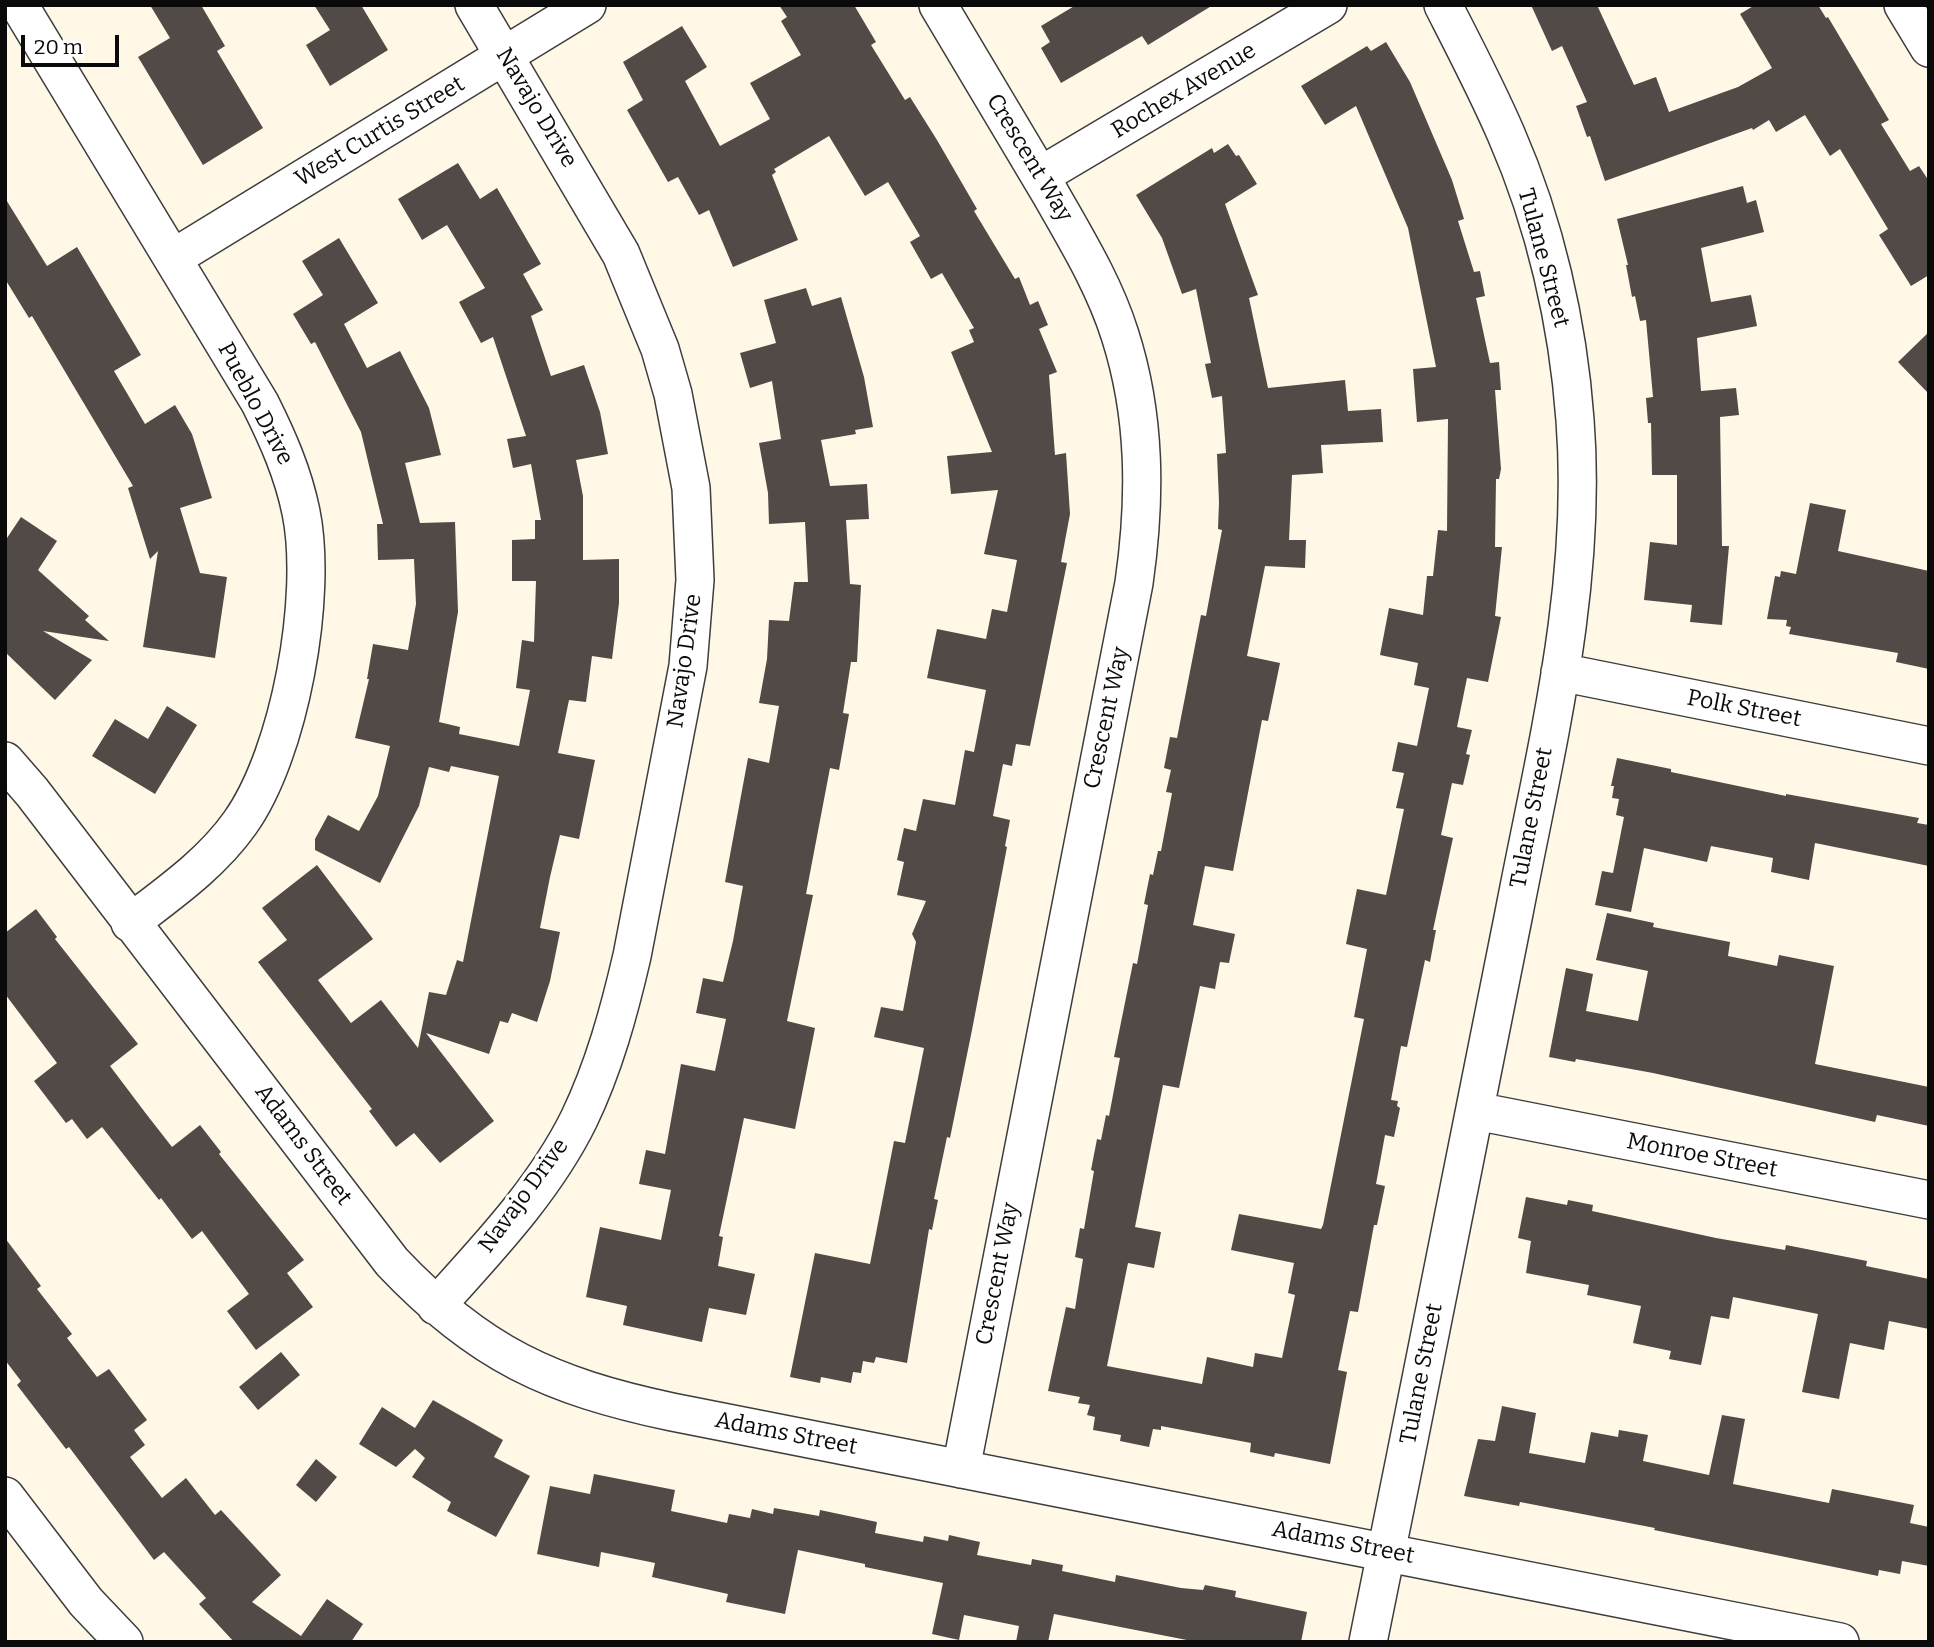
<!DOCTYPE html>
<style>
body{margin:0}
#map{position:relative;width:1934px;height:1647px;overflow:hidden;background:#fff8e6;font-family:Bitter,serif}
canvas{display:block}
.frame{position:absolute;inset:0;border:7px solid #0a0a0a;pointer-events:none}
.scale{position:absolute;left:21px;top:35px;width:98px;height:32px;box-sizing:border-box;border:4px solid #0a0a0a;border-top:0;padding-left:9px;font-size:21px;line-height:24px;white-space:nowrap;color:#0a0a0a;-webkit-text-stroke:5px #fff;paint-order:stroke}
</style>
<div id="map">
<canvas width="1934" height="1647"></canvas>
<div class="frame"></div>
<div class="scale">20 m</div>
</div>
<script>
const ctx = document.querySelector('canvas').getContext('2d');
ctx.lineJoin = 'round';
function fillPath(path, color) {
  ctx.fillStyle = color;
  ctx.fill(path, 'evenodd');
}
function strokePath(path, color, width, dash) {
  ctx.strokeStyle = color;
  ctx.lineWidth = width;
  ctx.lineCap = dash ? 'butt' : 'round';
  ctx.setLineDash(dash || []);
  ctx.stroke(path);
}
function label(font, color, halo, rows, align = 'center') {
  ctx.font = font + ' Bitter,serif';
  ctx.lineWidth = 7;
  ctx.setLineDash([]);
  ctx.textBaseline = 'middle';
  ctx.strokeStyle = halo;
  ctx.fillStyle = color;
  for (const [text, x, y, turn = 0] of rows) {
    ctx.save();
    ctx.translate(x, y);
    ctx.rotate((+turn || 0) * Math.PI / 180);
    ctx.textAlign = isNaN(turn) ? turn : align;
    if (halo) ctx.strokeText(text, 0, 0);
    ctx.fillText(text, 0, 0);
    ctx.restore();
  }
}
const building = new Path2D(`
 M 150,5 L 201,5 L 225,46 L 217,51 L 263,128 L 203,165 L 138,57 L 170,38 Z
 M 314,5 L 361,5 L 388,50 L 330,86 L 306,45 L 330,30 Z
 M 779,5 L 854,5 L 876,42 L 871,45 L 905,100 L 910,97 L 937,140 L 977,209 L 974,211 L 1015,279 L 1019,277 L 1030,305 L 1038,301 L 1048,325 L 1039,329 L 1057,372 L 1049,375 L 1055,455 L 1066,453 L 1070,514 L 1061,562 L 1067,563 L 1030,746 L 1016,744 L 1012,766 L 1003,764 L 993,816 L 1010,820 L 1005,846 L 1007,847 L 972,1030 L 950,1138 L 947,1137 L 934,1199 L 938,1200 L 932,1230 L 929,1229 L 907,1363 L 876,1357 L 874,1363 L 863,1361 L 861,1373 L 853,1372 L 851,1383 L 821,1377 L 820,1383 L 790,1377 L 815,1253 L 870,1264 L 894,1141 L 905,1143 L 924,1048 L 874,1037 L 881,1007 L 903,1011 L 916,942 L 912,934 L 926,901 L 897,895 L 904,862 L 897,860 L 904,828 L 916,831 L 923,799 L 955,805 L 965,750 L 974,752 L 986,690 L 927,678 L 937,629 L 986,639 L 992,609 L 1007,612 L 1017,560 L 984,554 L 998,490 L 951,494 L 947,456 L 992,452 L 951,352 L 974,342 L 969,330 L 974,328 L 942,273 L 931,279 L 910,242 L 920,236 L 888,182 L 865,196 L 829,136 L 774,169 L 776,172 L 772,175 L 798,240 L 733,267 L 709,210 L 699,215 L 678,177 L 668,182 L 627,110 L 643,100 L 623,62 L 682,26 L 707,67 L 685,81 L 720,146 L 770,119 L 750,83 L 801,55 L 781,21 L 787,17 Z
 M 1076,5 L 1213,5 L 1148,45 L 1142,36 L 1061,83 L 1041,48 L 1050,42 L 1041,26 Z
 M 1531,5 L 1597,5 L 1634,85 L 1656,77 L 1669,112 L 1738,87 L 1772,68 L 1740,14 L 1755,5 L 1818,5 L 1826,18 L 1828,17 L 1889,120 L 1881,124 L 1910,171 L 1919,166 L 1929,181 L 1929,275 L 1911,286 L 1879,235 L 1888,229 L 1840,149 L 1830,156 L 1805,115 L 1776,132 L 1769,120 L 1753,130 L 1752,128 L 1605,181 L 1590,136 L 1587,137 L 1576,106 L 1587,102 L 1562,46 L 1552,51 Z
 M 1386,42 L 1410,82 L 1452,180 L 1464,219 L 1458,221 L 1474,272 L 1480,271 L 1485,296 L 1476,298 L 1490,363 L 1499,362 L 1501,390 L 1495,390 L 1501,469 L 1499,479 L 1496,479 L 1495,547 L 1502,547 L 1495,616 L 1501,617 L 1488,682 L 1467,678 L 1457,727 L 1472,730 L 1466,754 L 1470,755 L 1463,785 L 1452,783 L 1441,835 L 1453,838 L 1433,930 L 1436,930 L 1430,962 L 1425,960 L 1407,1047 L 1401,1046 L 1391,1100 L 1398,1101 L 1397,1106 L 1400,1108 L 1394,1137 L 1385,1135 L 1376,1184 L 1385,1186 L 1377,1225 L 1374,1225 L 1358,1312 L 1350,1311 L 1338,1370 L 1347,1372 L 1330,1464 L 1275,1453 L 1274,1457 L 1250,1452 L 1251,1443 L 1161,1426 L 1161,1430 L 1153,1429 L 1149,1447 L 1120,1441 L 1121,1435 L 1093,1430 L 1095,1417 L 1087,1415 L 1090,1405 L 1078,1403 L 1080,1397 L 1048,1391 L 1066,1307 L 1075,1309 L 1083,1259 L 1075,1257 L 1080,1228 L 1084,1229 L 1094,1171 L 1091,1170 L 1097,1139 L 1101,1140 L 1106,1115 L 1109,1116 L 1120,1058 L 1114,1057 L 1133,963 L 1137,964 L 1148,905 L 1144,904 L 1150,874 L 1153,875 L 1158,851 L 1161,851 L 1172,793 L 1166,792 L 1171,770 L 1164,768 L 1170,737 L 1177,738 L 1201,615 L 1206,616 L 1222,530 L 1218,529 L 1219,502 L 1217,454 L 1226,453 L 1222,396 L 1212,398 L 1205,364 L 1211,363 L 1196,289 L 1182,294 L 1162,238 L 1136,195 L 1212,148 L 1214,153 L 1228,144 L 1236,156 L 1239,155 L 1257,184 L 1225,204 L 1258,295 L 1249,298 L 1268,388 L 1345,380 L 1348,411 L 1381,409 L 1383,442 L 1321,445 L 1323,473 L 1292,475 L 1289,540 L 1306,540 L 1305,568 L 1265,566 L 1247,656 L 1280,663 L 1268,721 L 1262,720 L 1233,871 L 1205,866 L 1193,925 L 1235,934 L 1229,963 L 1220,962 L 1215,989 L 1200,986 L 1179,1088 L 1163,1085 L 1135,1227 L 1161,1232 L 1154,1268 L 1128,1263 L 1107,1366 L 1202,1384 L 1207,1357 L 1253,1367 L 1255,1353 L 1282,1358 L 1295,1295 L 1288,1293 L 1294,1263 L 1231,1250 L 1239,1214 L 1321,1229 L 1323,1225 L 1364,1019 L 1354,1017 L 1367,949 L 1346,944 L 1357,889 L 1386,895 L 1404,809 L 1396,808 L 1404,773 L 1392,771 L 1398,742 L 1417,746 L 1429,688 L 1414,685 L 1418,663 L 1380,655 L 1389,608 L 1423,615 L 1427,576 L 1433,576 L 1438,530 L 1447,531 L 1448,419 L 1417,422 L 1413,369 L 1436,367 L 1408,228 L 1356,106 L 1325,125 L 1301,86 L 1367,46 L 1371,51 Z
 M 458,163 L 480,199 L 497,188 L 541,264 L 523,274 L 543,310 L 531,316 L 551,376 L 584,365 L 600,412 L 608,454 L 576,460 L 583,496 L 583,560 L 619,559 L 619,603 L 612,659 L 592,656 L 586,702 L 569,700 L 558,753 L 595,760 L 579,839 L 560,835 L 550,877 L 540,928 L 560,932 L 550,981 L 537,1022 L 512,1013 L 508,1023 L 500,1021 L 489,1054 L 426,1033 L 494,1121 L 440,1163 L 414,1133 L 396,1147 L 369,1111 L 372,1109 L 258,962 L 287,940 L 262,908 L 317,865 L 373,939 L 318,980 L 351,1023 L 381,1000 L 418,1048 L 429,992 L 446,995 L 457,960 L 463,962 L 499,776 L 451,766 L 449,772 L 429,767 L 419,806 L 380,883 L 315,850 L 315,839 L 328,815 L 359,831 L 378,796 L 390,746 L 355,738 L 369,679 L 367,679 L 373,644 L 408,650 L 416,604 L 414,559 L 378,560 L 377,524 L 383,524 L 361,432 L 315,342 L 311,344 L 293,314 L 323,295 L 302,261 L 339,238 L 378,303 L 344,324 L 367,368 L 400,351 L 429,408 L 441,455 L 405,463 L 420,523 L 455,522 L 458,612 L 439,722 L 460,727 L 459,734 L 519,746 L 530,690 L 516,688 L 522,640 L 534,642 L 536,581 L 512,581 L 512,540 L 535,539 L 535,520 L 541,520 L 531,464 L 513,468 L 507,439 L 526,436 L 493,337 L 481,343 L 459,302 L 485,288 L 447,225 L 422,240 L 398,199 Z
 M 1743,186 L 1747,203 L 1756,200 L 1764,232 L 1701,248 L 1711,302 L 1751,295 L 1757,326 L 1697,338 L 1701,391 L 1736,388 L 1739,415 L 1720,417 L 1722,546 L 1729,546 L 1722,625 L 1690,622 L 1692,605 L 1644,600 L 1650,542 L 1677,545 L 1677,475 L 1652,475 L 1651,423 L 1648,423 L 1646,398 L 1653,397 L 1646,320 L 1640,321 L 1635,296 L 1632,297 L 1626,265 L 1628,265 L 1617,219 Z
 M 5,198 L 47,266 L 77,247 L 141,355 L 114,371 L 145,424 L 175,405 L 192,434 L 212,498 L 180,508 L 200,573 L 227,577 L 215,658 L 143,647 L 158,551 L 150,559 L 128,488 L 133,486 L 32,316 L 29,318 L 5,279 Z
 M 806,288 L 812,306 L 841,297 L 864,377 L 873,427 L 855,430 L 856,434 L 821,440 L 830,486 L 867,484 L 869,519 L 846,520 L 850,584 L 861,585 L 857,662 L 851,662 L 843,713 L 849,714 L 839,770 L 830,768 L 806,894 L 813,895 L 787,1021 L 815,1028 L 795,1129 L 744,1118 L 719,1236 L 723,1237 L 718,1266 L 755,1274 L 746,1315 L 709,1308 L 702,1342 L 623,1325 L 627,1306 L 586,1297 L 600,1227 L 661,1240 L 671,1190 L 639,1184 L 646,1150 L 665,1154 L 681,1064 L 715,1071 L 726,1019 L 696,1013 L 703,978 L 723,982 L 733,941 L 743,886 L 725,882 L 748,758 L 769,763 L 779,706 L 759,703 L 767,659 L 769,620 L 789,621 L 794,582 L 808,582 L 805,522 L 769,524 L 768,493 L 759,443 L 781,439 L 772,381 L 750,388 L 740,353 L 776,343 L 764,300 Z
 M 1929,332 L 1929,394 L 1898,362 Z
 M 1810,503 L 1846,510 L 1838,551 L 1929,571 L 1929,669 L 1896,662 L 1898,653 L 1789,634 L 1791,627 L 1786,626 L 1787,620 L 1767,619 L 1775,576 L 1780,577 L 1781,571 L 1796,574 Z
 M 21,517 L 57,541 L 38,570 L 89,616 L 85,620 L 109,641 L 43,631 L 92,660 L 55,700 L 5,652 L 5,541 Z
 M 167,706 L 197,725 L 155,794 L 92,756 L 115,719 L 148,739 Z
 M 1617,758 L 1671,769 L 1671,772 L 1786,796 L 1786,794 L 1919,818 L 1917,823 L 1929,825 L 1929,866 L 1815,843 L 1809,880 L 1771,872 L 1773,858 L 1711,846 L 1707,862 L 1644,848 L 1631,912 L 1595,905 L 1602,871 L 1613,873 L 1624,817 L 1616,815 L 1619,799 L 1612,798 L 1614,786 L 1611,786 Z
 M 36,909 L 57,937 L 55,939 L 138,1044 L 110,1066 L 147,1115 L 172,1147 L 200,1125 L 221,1152 L 219,1154 L 304,1260 L 287,1273 L 313,1307 L 256,1350 L 227,1311 L 249,1294 L 202,1231 L 192,1239 L 161,1198 L 159,1200 L 102,1127 L 87,1139 L 72,1119 L 66,1123 L 34,1081 L 57,1063 L 5,994 L 5,933 Z
 M 1607,913 L 1654,923 L 1653,927 L 1730,942 L 1728,956 L 1777,966 L 1779,955 L 1834,966 L 1815,1064 L 1929,1087 L 1929,1126 L 1877,1115 L 1875,1122 L 1653,1073 L 1576,1059 L 1575,1062 L 1549,1057 L 1566,968 L 1593,974 L 1586,1011 L 1638,1021 L 1648,971 L 1596,960 Z
 M 1526,1197 L 1567,1205 L 1568,1200 L 1593,1205 L 1592,1211 L 1716,1238 L 1785,1250 L 1786,1245 L 1867,1261 L 1866,1266 L 1929,1279 L 1929,1329 L 1889,1321 L 1884,1350 L 1850,1343 L 1839,1399 L 1802,1392 L 1818,1314 L 1733,1297 L 1729,1319 L 1711,1316 L 1701,1365 L 1669,1359 L 1671,1351 L 1633,1343 L 1641,1306 L 1587,1295 L 1589,1285 L 1526,1273 L 1531,1241 L 1518,1238 Z
 M 5,1238 L 41,1286 L 37,1289 L 72,1334 L 67,1338 L 97,1377 L 109,1369 L 147,1420 L 134,1430 L 145,1445 L 130,1457 L 162,1498 L 186,1478 L 215,1515 L 221,1510 L 281,1575 L 252,1602 L 301,1636 L 327,1599 L 363,1624 L 351,1642 L 234,1642 L 199,1604 L 206,1598 L 164,1552 L 154,1560 L 69,1447 L 66,1449 L 17,1385 L 21,1381 L 5,1360 Z
 M 281,1352 L 300,1375 L 258,1410 L 239,1387 Z
 M 433,1400 L 503,1440 L 494,1457 L 530,1476 L 496,1537 L 447,1511 L 451,1502 L 412,1477 L 425,1458 L 415,1449 L 396,1467 L 359,1444 L 382,1407 L 415,1428 Z
 M 1502,1406 L 1536,1413 L 1529,1453 L 1585,1463 L 1591,1432 L 1618,1437 L 1619,1430 L 1648,1435 L 1643,1461 L 1709,1475 L 1722,1415 L 1745,1419 L 1733,1484 L 1829,1503 L 1832,1489 L 1914,1505 L 1910,1523 L 1929,1527 L 1929,1566 L 1902,1561 L 1900,1574 L 1879,1570 L 1878,1576 L 1654,1530 L 1655,1528 L 1520,1502 L 1519,1506 L 1464,1496 L 1478,1439 L 1495,1441 Z
 M 316,1459 L 337,1477 L 316,1502 L 296,1485 Z
 M 594,1474 L 675,1490 L 671,1511 L 727,1523 L 729,1514 L 750,1518 L 752,1509 L 773,1514 L 774,1508 L 819,1516 L 820,1510 L 877,1522 L 875,1533 L 923,1542 L 924,1536 L 948,1541 L 949,1535 L 980,1542 L 977,1555 L 1031,1565 L 1032,1559 L 1063,1565 L 1062,1571 L 1115,1582 L 1116,1575 L 1181,1588 L 1203,1590 L 1205,1585 L 1236,1591 L 1235,1597 L 1307,1612 L 1301,1642 L 1197,1642 L 1054,1614 L 1048,1642 L 1016,1642 L 1019,1626 L 964,1615 L 959,1640 L 932,1634 L 943,1583 L 865,1567 L 865,1564 L 798,1550 L 785,1614 L 726,1602 L 728,1594 L 652,1577 L 655,1563 L 601,1552 L 599,1567 L 537,1554 L 550,1486 L 590,1494 Z`);
const street = new Path2D(`
 M 19,5 L 260,403 C 278,439 293,473 301,512 C 318,596 290,753 240,823 C 211,864 169,893 130,923
 M 938,5 C 975,68 1013,130 1050,193 C 1076,239 1104,284 1120,335 C 1146,416 1146,499 1134,583 L 961,1469
 M 1903,5 L 1929,48
 M 1040,176 L 1328,5
 M 173,258 L 587,5
 M 1560,672 L 1929,746
 M 5,761 L 32,792 L 392,1262 C 479,1354 550,1386 672,1412 L 1840,1642
 M 1476,1111 L 1929,1200
 M 436,1306 C 488,1248 544,1190 579,1119 C 604,1067 619,1012 632,956 L 688,666 L 695,580 L 691,488 L 673,394 L 660,349 L 621,254 L 474,5
 M 5,1496 L 86,1602 L 124,1642
 M 1368,1642 C 1417,1399 1467,1156 1514,913 C 1545,751 1588,587 1575,420 C 1568,323 1545,223 1506,134 C 1487,90 1465,48 1443,5`);
const streetNames = [
 ["Rochex Avenue",1184,91,-31],
 ["Navajo Drive",536,108,59],
 ["West Curtis Street",380,132,-31],
 ["Crescent Way",1029,158,59],
 ["Tulane Street",1543,258,75],
 ["Pueblo Drive",255,404,62],
 ["Navajo Drive",685,661,-82],
 ["Polk Street",1744,709,11],
 ["Crescent Way",1107,718,-78],
 ["Tulane Street",1532,818,-79],
 ["Adams Street",303,1145,53],
 ["Monroe Street",1702,1156,11],
 ["Navajo Drive",524,1196,-54],
 ["Crescent Way",998,1274,-79],
 ["Tulane Street",1422,1374,-79],
 ["Adams Street",786,1434,11],
 ["Adams Street",1343,1543,11]
];
fillPath(building, '#524a46');
strokePath(street, '#3d3d3d', 40);
strokePath(street, '#fff', 37);
label('23px', '#0a0a0a', '#fff', streetNames);
</script>
